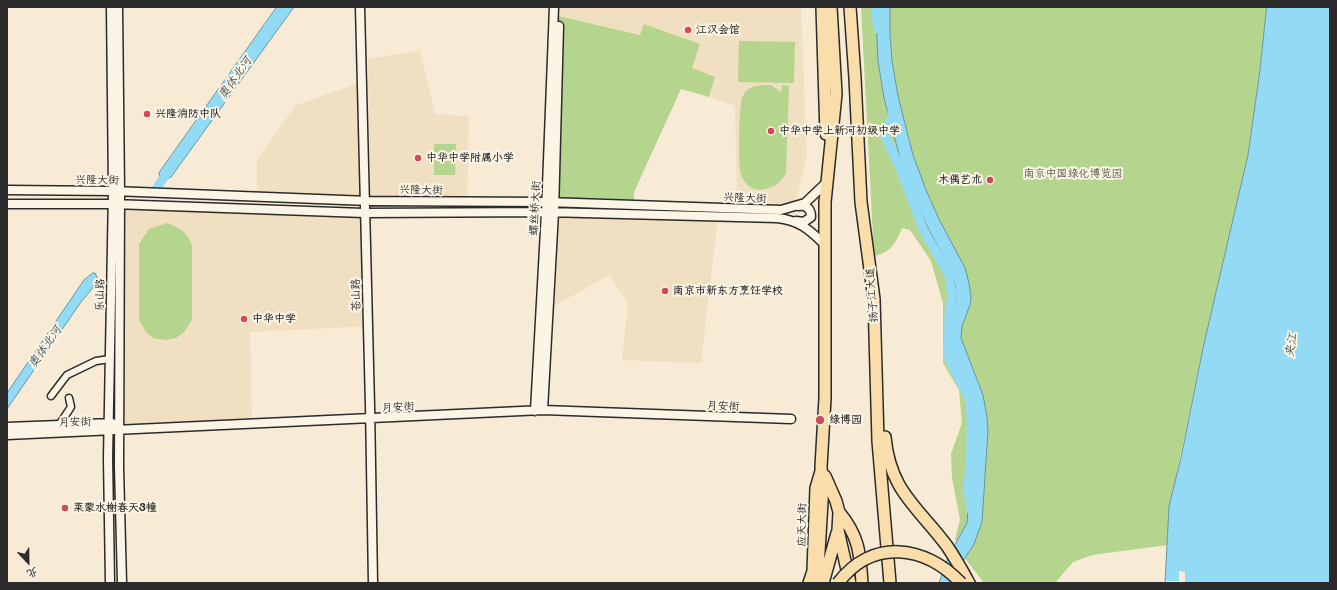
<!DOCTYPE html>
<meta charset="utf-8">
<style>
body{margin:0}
#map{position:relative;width:1337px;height:590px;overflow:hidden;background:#f7ebd5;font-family:Mali,"LXGW WenKai TC",sans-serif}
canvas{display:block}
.frame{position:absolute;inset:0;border:8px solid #2b2b2b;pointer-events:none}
.north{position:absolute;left:8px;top:542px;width:40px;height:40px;-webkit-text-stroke:3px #fcf5e5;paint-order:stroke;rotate:158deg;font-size:11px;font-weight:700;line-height:16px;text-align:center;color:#2b2b2b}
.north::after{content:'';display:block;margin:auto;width:14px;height:18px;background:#2b2b2b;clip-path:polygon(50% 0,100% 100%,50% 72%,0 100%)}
</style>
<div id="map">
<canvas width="1337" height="590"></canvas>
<div class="frame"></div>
<div class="north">北</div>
</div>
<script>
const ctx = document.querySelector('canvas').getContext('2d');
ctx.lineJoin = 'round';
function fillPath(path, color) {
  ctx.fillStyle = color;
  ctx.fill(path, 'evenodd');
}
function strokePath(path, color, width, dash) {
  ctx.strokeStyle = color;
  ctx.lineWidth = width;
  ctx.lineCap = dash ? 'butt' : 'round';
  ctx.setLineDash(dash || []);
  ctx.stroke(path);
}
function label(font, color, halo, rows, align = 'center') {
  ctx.font = font + ' Mali,"LXGW WenKai TC",sans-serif';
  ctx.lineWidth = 4;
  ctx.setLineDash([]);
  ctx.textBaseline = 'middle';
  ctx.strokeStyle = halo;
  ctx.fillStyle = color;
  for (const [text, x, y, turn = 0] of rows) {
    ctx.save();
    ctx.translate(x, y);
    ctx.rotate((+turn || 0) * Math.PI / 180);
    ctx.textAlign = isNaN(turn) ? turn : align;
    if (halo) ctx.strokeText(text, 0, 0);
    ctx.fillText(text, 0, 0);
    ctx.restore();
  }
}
const built = new Path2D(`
 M 554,7 L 801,7 L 807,156 L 794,207 L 737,208 L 735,106 L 709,97 L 715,77 L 692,69 L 699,44 L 644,24 L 641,35 L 553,14 Z
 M 420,50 L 435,114 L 469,116 L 467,202 L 370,201 L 368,59 Z
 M 362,82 L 365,201 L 257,196 L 257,160 L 296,105 Z
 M 120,203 L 365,213 L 368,326 L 250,332 L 252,425 L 119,430 Z
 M 546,212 L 718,216 L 701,363 L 622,360 L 628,302 L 609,275 L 549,309 Z`);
const green = new Path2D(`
 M 861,7 L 1267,7 L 1260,70 L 1248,155 L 1203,348 L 1178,468 L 1168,545 L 1092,555 L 1073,562 L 1055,583 L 984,583 L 964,557 L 955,539 L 960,520 L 952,477 L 951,454 L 962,423 L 959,390 L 943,363 L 943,303 L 931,261 L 910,230 L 902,228 C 895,244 892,252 874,256 Z
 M 559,16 L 640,35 L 644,24 L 700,44 L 692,68 L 715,77 L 709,97 L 681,89 L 634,192 L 634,206 L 554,203 Z
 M 739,41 L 795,42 L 794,83 L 738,82 Z
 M 771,85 L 781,92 L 782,85 L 789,86 L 786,173 C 781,182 775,187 765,189 C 754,192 744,185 741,174 C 738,164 739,116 741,104 C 741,99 744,93 747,90 C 754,85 763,85 771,85 Z
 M 434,144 L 456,144 L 455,175 L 434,175 Z
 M 167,223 C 180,228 187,232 192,245 L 192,320 L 184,332 L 176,338 L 166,340 L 153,338 L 146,332 L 139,320 L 139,244 L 149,229 Z`);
const water = new Path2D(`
 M 277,7 L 294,7 L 171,177 L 161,182 L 159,173 Z
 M 876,7 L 890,7 L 890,35 L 892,61 L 898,96 L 913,155 L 926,190 L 939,219 L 965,268 L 969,283 L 971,297 L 970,305 L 962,326 L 961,338 L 983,395 L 987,417 L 988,431 L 982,522 L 974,544 L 960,566 L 954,583 L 939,583 L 948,557 L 967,523 L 973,430 L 969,398 L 948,346 L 948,321 L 956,299 L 955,285 L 952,273 L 927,226 L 907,181 L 900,158 L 884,98 L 878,61 Z
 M 1267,7 L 1330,7 L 1330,583 L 1165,583 L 1169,506 L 1181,458 L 1203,348 L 1248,155 L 1260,70 Z
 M 93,273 L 95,273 L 98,279 L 95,285 L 81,302 L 7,409 L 7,393 L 84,280 Z`);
const pier = new Path2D(`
 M 1179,571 L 1185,572 L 1185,583 L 1165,583 L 1166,581 L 1179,581 Z`);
const river = new Path2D(`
 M 875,7 L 878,29
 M 892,111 L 893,115 L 885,136 L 899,165 L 923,229 L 949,275 L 952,295 L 949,315 L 948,357 L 970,400 L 971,415 L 971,450 L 968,490 L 971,510
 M 156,189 L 167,173`);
const street = new Path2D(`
 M 51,396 L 67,375 L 96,361 L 110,359
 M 59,425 L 71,407 L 69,398`);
const secondary = new Path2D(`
 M 118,7 L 120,192 L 119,467 L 122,583
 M 360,7 L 370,406 L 373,583
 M 7,190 L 113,191 L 369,201 L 547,202 L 781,210 L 805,203 L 826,183
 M 7,204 L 113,204 L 364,213 L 546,212 L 777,218 C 798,220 809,229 824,244
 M 796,221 L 804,222 L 811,217 C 811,208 806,205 798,206
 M 543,410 L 554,212 L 559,26
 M 535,411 L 546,212 L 554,7
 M 7,427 L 112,423
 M 7,435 L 543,410 L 791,419
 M 110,583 L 108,458 L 113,191 L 111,7`);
const primary = new Path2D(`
 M 808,583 L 812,571 L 815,488 L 820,471`);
const highway = new Path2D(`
 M 822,7 L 826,134
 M 850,7 L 855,78 L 861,202 L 874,299 L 878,441 L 890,583
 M 885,437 C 890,491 917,506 947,546 C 955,558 962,570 969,583
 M 825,476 L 836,501 L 839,512 L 838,530 L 850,583
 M 839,512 C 859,536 860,553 862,583
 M 814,583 L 818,569 L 823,485 L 821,467 L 825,398 L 825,202 L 836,94 L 831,7
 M 823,583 L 837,533`);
const highwayBridge = new Path2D(`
 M 838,583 C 872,538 925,545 961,583`);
const markers = [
 [688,30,4,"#d1495b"],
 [147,114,4,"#d1495b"],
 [771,131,4,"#d1495b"],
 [418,158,4,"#d1495b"],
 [990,180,4,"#d1495b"],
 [665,291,4,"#d1495b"],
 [244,319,4,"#d1495b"],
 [820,420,5,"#d1495b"],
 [65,508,4,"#d1495b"]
];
const poiNames = [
 ["江汉会馆",696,30],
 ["兴隆消防中队",155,114],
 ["中华中学上新河初级中学",779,131],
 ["中华中学附属小学",426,158],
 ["木偶艺术",982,180,"right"],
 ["南京市新东方烹饪学校",673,291],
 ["中华中学",252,319],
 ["绿博园",829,420],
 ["莱蒙水榭春天3幢",73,508]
];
const parkNames = [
 ["南京中国绿化博览园",1073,174]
];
const streetNames = [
 ["兴隆大街",97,180,1],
 ["兴隆大街",421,190,1],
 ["兴隆大街",745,198,2],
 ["螺丝桥大街",535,208,-87],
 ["乐山路",100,295,-89],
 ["苍山路",356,295,-91],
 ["扬子江大道",872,295,-94],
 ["月安街",723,406,2],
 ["月安街",398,407,-3],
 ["月安街",75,422,-2],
 ["应天大街",802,525,-89]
];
const waterNames = [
 ["奥体北河",235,78,-55],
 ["夹江",1291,345,-81],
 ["奥体北河",45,347,-55]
];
fillPath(built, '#f1dfc2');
fillPath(green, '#b5d48d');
fillPath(water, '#93dbf4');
strokePath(water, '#6995a4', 1);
fillPath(pier, '#f7ebd5');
strokePath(river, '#93dbf4', 9);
strokePath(street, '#2b2b2b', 9);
strokePath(secondary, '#2b2b2b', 11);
strokePath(primary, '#2b2b2b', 12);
strokePath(highway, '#2b2b2b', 14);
strokePath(street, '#fcf5e5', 6);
strokePath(secondary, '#fcf5e5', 8);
strokePath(primary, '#f9ddab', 9);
strokePath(highway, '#f9ddab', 11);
strokePath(highwayBridge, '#2b2b2b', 14, []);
strokePath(highwayBridge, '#f9ddab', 11);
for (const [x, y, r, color] of markers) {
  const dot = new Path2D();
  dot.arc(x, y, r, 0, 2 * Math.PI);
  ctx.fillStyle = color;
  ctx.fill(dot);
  strokePath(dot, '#fcf5e5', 1.5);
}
label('bold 11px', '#2b2b2b', '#fcf5e5', poiNames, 'left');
label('11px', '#4e5544', '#fcf5e5', parkNames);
label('11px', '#2b2b2b', '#fcf5e5', streetNames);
label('italic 12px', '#45575d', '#fcf5e5', waterNames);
</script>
